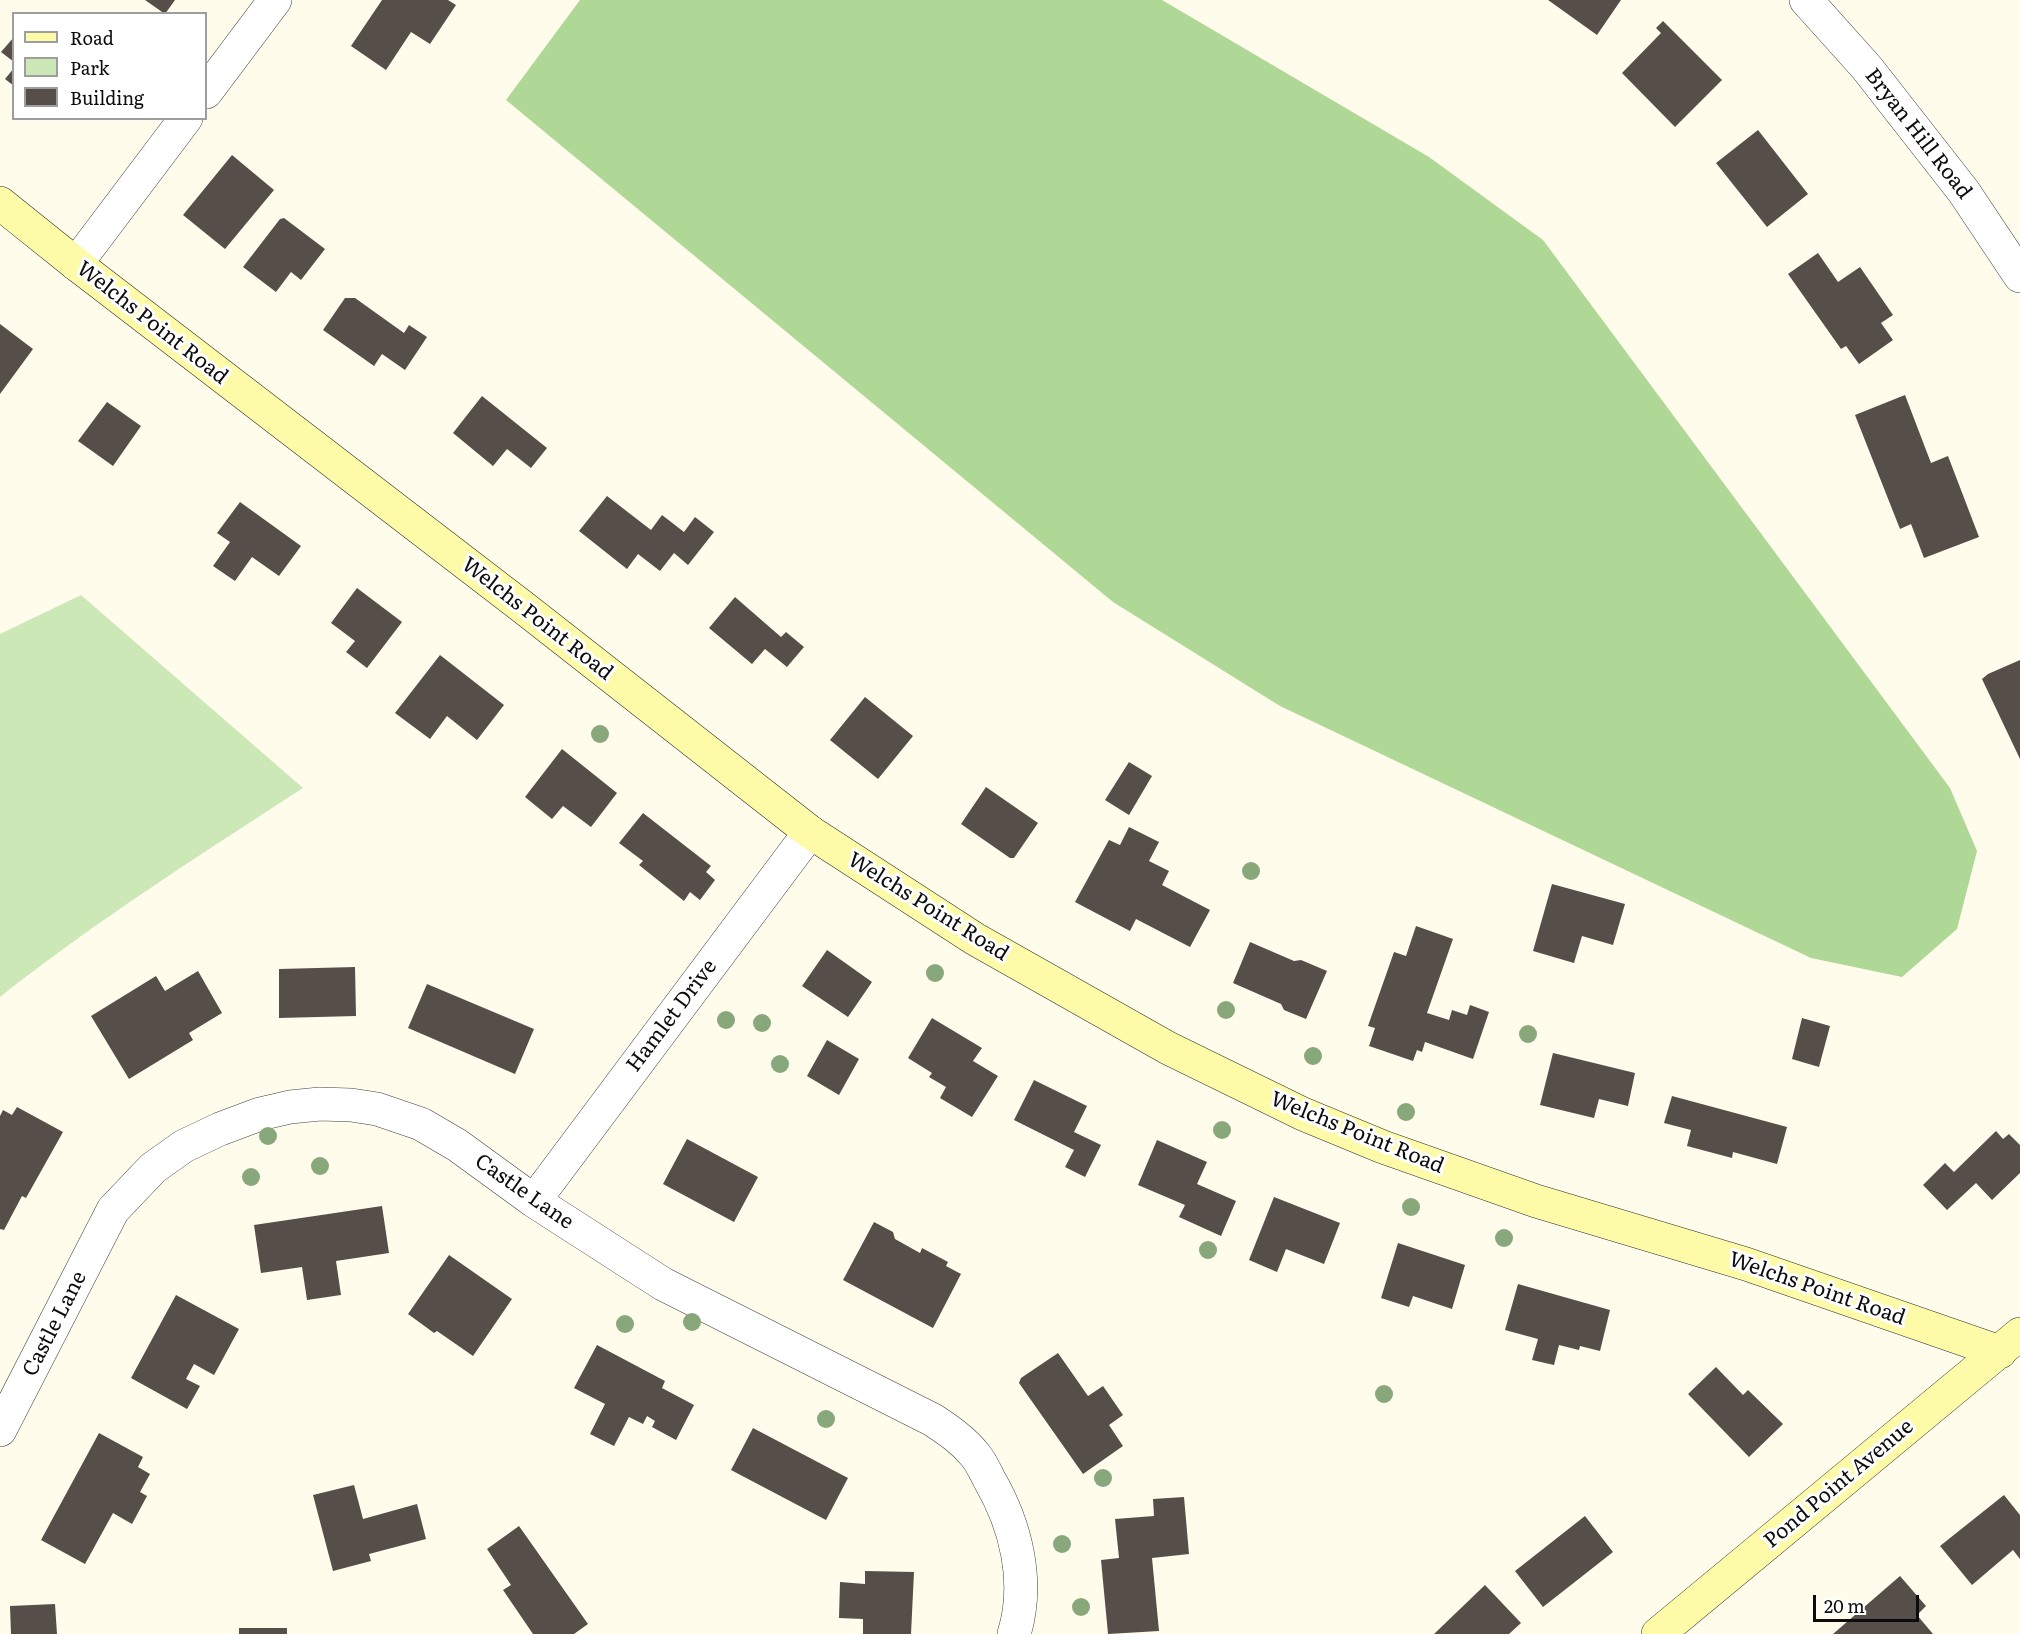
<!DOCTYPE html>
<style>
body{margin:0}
#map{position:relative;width:2020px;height:1634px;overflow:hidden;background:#fffcec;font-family:Literata,serif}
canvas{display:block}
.legend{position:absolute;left:12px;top:12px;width:195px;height:108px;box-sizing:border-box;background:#fff;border:2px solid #9e9e9e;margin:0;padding:8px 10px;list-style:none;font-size:18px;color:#0c0c0c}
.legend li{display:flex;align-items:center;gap:12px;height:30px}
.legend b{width:30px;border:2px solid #9e9e9e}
.scale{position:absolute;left:1813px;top:1595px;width:106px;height:27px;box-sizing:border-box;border:3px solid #0c0c0c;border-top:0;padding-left:8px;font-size:18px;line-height:21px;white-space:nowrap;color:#0c0c0c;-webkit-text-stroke:4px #fff;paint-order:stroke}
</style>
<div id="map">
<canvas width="2020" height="1634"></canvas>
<ul class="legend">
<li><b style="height:8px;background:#fdfba8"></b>Road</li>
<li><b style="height:16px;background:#cce8b7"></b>Park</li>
<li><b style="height:16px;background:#554e49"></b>Building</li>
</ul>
<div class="scale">20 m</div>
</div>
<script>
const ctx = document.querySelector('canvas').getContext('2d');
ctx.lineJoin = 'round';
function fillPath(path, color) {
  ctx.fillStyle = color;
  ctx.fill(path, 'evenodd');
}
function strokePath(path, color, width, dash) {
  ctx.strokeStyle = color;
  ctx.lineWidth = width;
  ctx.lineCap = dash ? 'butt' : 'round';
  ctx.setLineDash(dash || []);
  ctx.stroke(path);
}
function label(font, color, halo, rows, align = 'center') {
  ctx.font = font + ' Literata,serif';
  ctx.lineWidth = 6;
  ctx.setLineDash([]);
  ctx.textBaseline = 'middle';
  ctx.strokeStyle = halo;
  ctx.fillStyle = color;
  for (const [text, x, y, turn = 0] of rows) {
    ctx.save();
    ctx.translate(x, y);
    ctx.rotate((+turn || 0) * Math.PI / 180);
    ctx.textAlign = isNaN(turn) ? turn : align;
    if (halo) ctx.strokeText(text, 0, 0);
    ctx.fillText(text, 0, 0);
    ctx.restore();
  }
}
const green = new Path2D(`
 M 81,595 L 303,788 C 200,855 96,921 0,997 L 0,634 Z`);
const forest = new Path2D(`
 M 580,0 L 1162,0 L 1429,157 L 1543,240 L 1950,788 L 1977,851 L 1957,929 L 1902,977 L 1811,958 L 1280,706 L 1113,602 L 506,100 Z`);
const building = new Path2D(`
 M 145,0 L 175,0 L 165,14 Z
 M 382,0 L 448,0 L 456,5 L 430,44 L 411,32 L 386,70 L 351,46 Z
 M 1548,0 L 1621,0 L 1597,35 Z
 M 1663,21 L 1722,80 L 1675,127 L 1622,73 L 1661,33 L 1656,28 Z
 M 14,37 L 14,62 L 1,52 Z
 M 14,68 L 14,86 L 5,79 Z
 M 1758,130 L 1808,194 L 1767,227 L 1716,163 Z
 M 232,155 L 274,190 L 225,249 L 183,215 Z
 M 284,218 L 325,249 L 301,280 L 291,272 L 276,292 L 243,267 L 280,219 Z
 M 1818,253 L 1838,282 L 1860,267 L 1893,315 L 1881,323 L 1893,340 L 1859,364 L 1846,346 L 1841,349 L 1788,274 Z
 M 345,298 L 355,298 L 404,333 L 409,325 L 427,337 L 405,370 L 382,354 L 374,366 L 323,330 Z
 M 0,324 L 33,349 L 0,394 Z
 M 1905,395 L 1931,463 L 1948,456 L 1979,537 L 1924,558 L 1911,524 L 1900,529 L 1855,415 Z
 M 482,396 L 547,448 L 531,468 L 507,449 L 493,466 L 453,433 Z
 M 107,402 L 141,426 L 113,466 L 78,441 Z
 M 607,496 L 651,530 L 662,515 L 684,532 L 695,517 L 714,532 L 688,565 L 674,553 L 660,571 L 638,554 L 627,569 L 579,531 Z
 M 240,502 L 301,546 L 279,576 L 252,557 L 235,581 L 213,566 L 230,542 L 217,533 Z
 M 357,588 L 402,622 L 367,668 L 346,652 L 355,641 L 331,623 Z
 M 735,597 L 781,637 L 786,632 L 804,647 L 787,667 L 765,649 L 752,664 L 709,628 Z
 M 440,655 L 504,705 L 477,740 L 447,716 L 430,739 L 395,713 Z
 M 2020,660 L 2020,759 L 1982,679 L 1988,674 Z
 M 865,697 L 913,736 L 878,779 L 830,740 Z
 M 562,749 L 617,793 L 591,827 L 563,806 L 552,819 L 525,797 Z
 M 1129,762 L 1152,776 L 1129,815 L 1105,800 Z
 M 986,787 L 1038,823 L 1014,858 L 1010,858 L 961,824 Z
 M 643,813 L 711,866 L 706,872 L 715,880 L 700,900 L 690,892 L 684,901 L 639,865 L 643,861 L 619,843 Z
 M 1129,827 L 1159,842 L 1149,861 L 1169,871 L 1162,885 L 1210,910 L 1190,947 L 1136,919 L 1130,931 L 1075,902 L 1109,840 L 1120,845 Z
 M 1552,884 L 1625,904 L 1613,945 L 1582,936 L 1574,963 L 1533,951 Z
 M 1416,926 L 1453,939 L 1427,1013 L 1449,1020 L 1452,1010 L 1467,1015 L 1470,1005 L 1489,1012 L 1473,1059 L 1425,1042 L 1422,1052 L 1417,1050 L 1413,1061 L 1369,1046 L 1375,1028 L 1368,1026 L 1394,952 L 1406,956 Z
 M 1250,942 L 1294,961 L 1301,960 L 1327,971 L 1306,1019 L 1284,1010 L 1281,1004 L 1233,983 Z
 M 827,950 L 872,982 L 848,1017 L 802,986 Z
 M 355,967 L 356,1016 L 279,1018 L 279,969 Z
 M 198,971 L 222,1013 L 189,1033 L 193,1040 L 129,1079 L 91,1016 L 156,976 L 165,991 Z
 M 427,984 L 534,1029 L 515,1074 L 408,1028 Z
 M 932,1018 L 982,1048 L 973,1061 L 998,1076 L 972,1117 L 940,1098 L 946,1087 L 929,1077 L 932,1073 L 908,1058 Z
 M 1802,1018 L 1830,1026 L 1819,1067 L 1792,1059 Z
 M 827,1040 L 859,1059 L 839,1095 L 807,1076 Z
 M 1553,1053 L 1635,1073 L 1628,1106 L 1599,1099 L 1594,1118 L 1540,1105 Z
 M 1034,1080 L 1087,1106 L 1074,1132 L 1101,1145 L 1085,1177 L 1065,1167 L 1074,1150 L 1014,1120 Z
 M 1672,1096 L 1787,1127 L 1777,1164 L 1733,1152 L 1732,1158 L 1687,1146 L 1691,1130 L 1664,1123 Z
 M 17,1107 L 63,1132 L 26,1198 L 22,1196 L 4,1230 L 0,1229 L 0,1116 L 3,1110 L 12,1115 Z
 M 1996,1131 L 2003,1139 L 2009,1134 L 2020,1145 L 2020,1173 L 1992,1200 L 1976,1183 L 1947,1210 L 1923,1185 L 1945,1163 L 1954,1172 Z
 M 687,1139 L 758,1177 L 734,1222 L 663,1184 Z
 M 1157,1140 L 1207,1162 L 1197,1184 L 1236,1201 L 1221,1236 L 1179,1217 L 1185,1205 L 1138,1185 Z
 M 1274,1197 L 1340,1223 L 1324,1264 L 1286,1249 L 1277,1272 L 1249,1260 Z
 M 382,1206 L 389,1253 L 336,1261 L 341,1295 L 307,1300 L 302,1267 L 261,1273 L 254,1225 Z
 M 874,1222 L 893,1232 L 895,1239 L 920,1253 L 922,1248 L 948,1262 L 946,1266 L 961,1274 L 933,1328 L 843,1280 Z
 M 1398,1243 L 1465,1265 L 1452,1309 L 1413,1296 L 1409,1307 L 1381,1298 Z
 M 449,1255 L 512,1299 L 473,1356 L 437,1331 L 434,1333 L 408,1314 Z
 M 1518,1284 L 1610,1310 L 1600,1351 L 1580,1346 L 1579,1350 L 1559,1345 L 1554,1365 L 1532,1360 L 1538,1339 L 1505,1330 Z
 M 176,1295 L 239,1329 L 214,1375 L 194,1364 L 186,1379 L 200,1386 L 187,1409 L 131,1378 Z
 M 597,1345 L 665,1381 L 662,1388 L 694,1405 L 676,1440 L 652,1427 L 655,1421 L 647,1416 L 643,1424 L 629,1417 L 614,1446 L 590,1434 L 605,1404 L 574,1388 Z
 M 1058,1353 L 1088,1396 L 1103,1386 L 1123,1415 L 1109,1425 L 1123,1446 L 1083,1474 L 1019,1383 L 1021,1378 Z
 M 1716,1367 L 1743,1395 L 1748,1390 L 1783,1424 L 1749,1457 L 1688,1394 Z
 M 753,1428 L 848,1478 L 826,1520 L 731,1470 Z
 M 99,1433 L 143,1457 L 138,1467 L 150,1474 L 140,1492 L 147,1496 L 132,1524 L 113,1513 L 85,1564 L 41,1540 Z
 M 354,1485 L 363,1519 L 417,1504 L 426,1539 L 369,1554 L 371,1561 L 333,1571 L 313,1495 Z
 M 2004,1495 L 2020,1515 L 2020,1559 L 2013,1550 L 1972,1585 L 1940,1546 Z
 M 1184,1497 L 1189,1554 L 1152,1558 L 1159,1631 L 1108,1634 L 1101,1560 L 1119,1558 L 1115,1519 L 1154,1516 L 1153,1499 Z
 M 1585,1516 L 1613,1552 L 1543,1607 L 1515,1571 Z
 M 519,1526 L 588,1624 L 574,1634 L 533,1634 L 503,1590 L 511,1585 L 487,1549 Z
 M 865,1571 L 914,1572 L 911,1634 L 863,1634 L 863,1619 L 839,1618 L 840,1582 L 865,1584 Z
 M 1900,1576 L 1926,1606 L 1917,1615 L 1933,1634 L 1833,1634 Z
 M 1485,1585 L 1521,1623 L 1509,1634 L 1434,1634 Z
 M 55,1604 L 57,1634 L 11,1634 L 10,1606 Z
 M 239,1628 L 287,1628 L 287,1634 L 239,1634 Z`);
const street = new Path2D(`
 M 1806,0 L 1867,68 L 1964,192 L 2020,276
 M 206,92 L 275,0
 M 76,264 L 186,118
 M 534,1201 L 810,832
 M 0,1430 L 113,1210 L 153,1168 L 184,1146 L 220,1129 L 260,1114 L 290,1107 L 320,1104 L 351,1105 L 377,1109 L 421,1124 L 457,1145 L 534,1201 L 663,1284 L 933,1420 C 948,1430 963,1440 975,1455 C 981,1462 985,1471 989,1479 C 1016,1525 1030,1582 1014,1634`);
const secondary = new Path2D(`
 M 0,203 L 76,264 L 524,608 L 810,832 L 975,939 L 1168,1048 L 1303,1114 L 1383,1147 L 1536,1201 L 1746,1264 L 2000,1352
 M 1658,1634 L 2020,1334`);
const trees = [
 [600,734],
 [1251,871],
 [935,973],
 [1226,1010],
 [726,1020],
 [762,1023],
 [1528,1034],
 [1313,1056],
 [780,1064],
 [1406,1112],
 [1222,1130],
 [268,1136],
 [320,1166],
 [251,1177],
 [1411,1207],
 [1504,1238],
 [1208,1250],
 [692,1322],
 [625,1324],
 [1384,1394],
 [826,1419],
 [1103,1478],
 [1062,1544],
 [1081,1607]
];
const streetNames = [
 ["Bryan Hill Road",1918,134,52],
 ["Welchs Point Road",152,323,38],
 ["Welchs Point Road",537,619,38],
 ["Welchs Point Road",928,907,32],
 ["Hamlet Drive",672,1016,-53],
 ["Welchs Point Road",1357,1133,22],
 ["Castle Lane",524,1192,35],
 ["Welchs Point Road",1817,1289,19],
 ["Castle Lane",55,1324,-63],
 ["Pond Point Avenue",1839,1484,-40]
];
fillPath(green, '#cce8b7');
fillPath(forest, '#afd896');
fillPath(building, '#554e49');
strokePath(street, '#3f3f3f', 34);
strokePath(secondary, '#2e2e2e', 34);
strokePath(street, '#fff', 33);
strokePath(secondary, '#fdfba8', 33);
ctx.fillStyle = '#88a77b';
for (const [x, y] of trees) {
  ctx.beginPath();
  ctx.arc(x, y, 9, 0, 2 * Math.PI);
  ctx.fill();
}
label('21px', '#0c0c0c', '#fff', streetNames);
</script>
